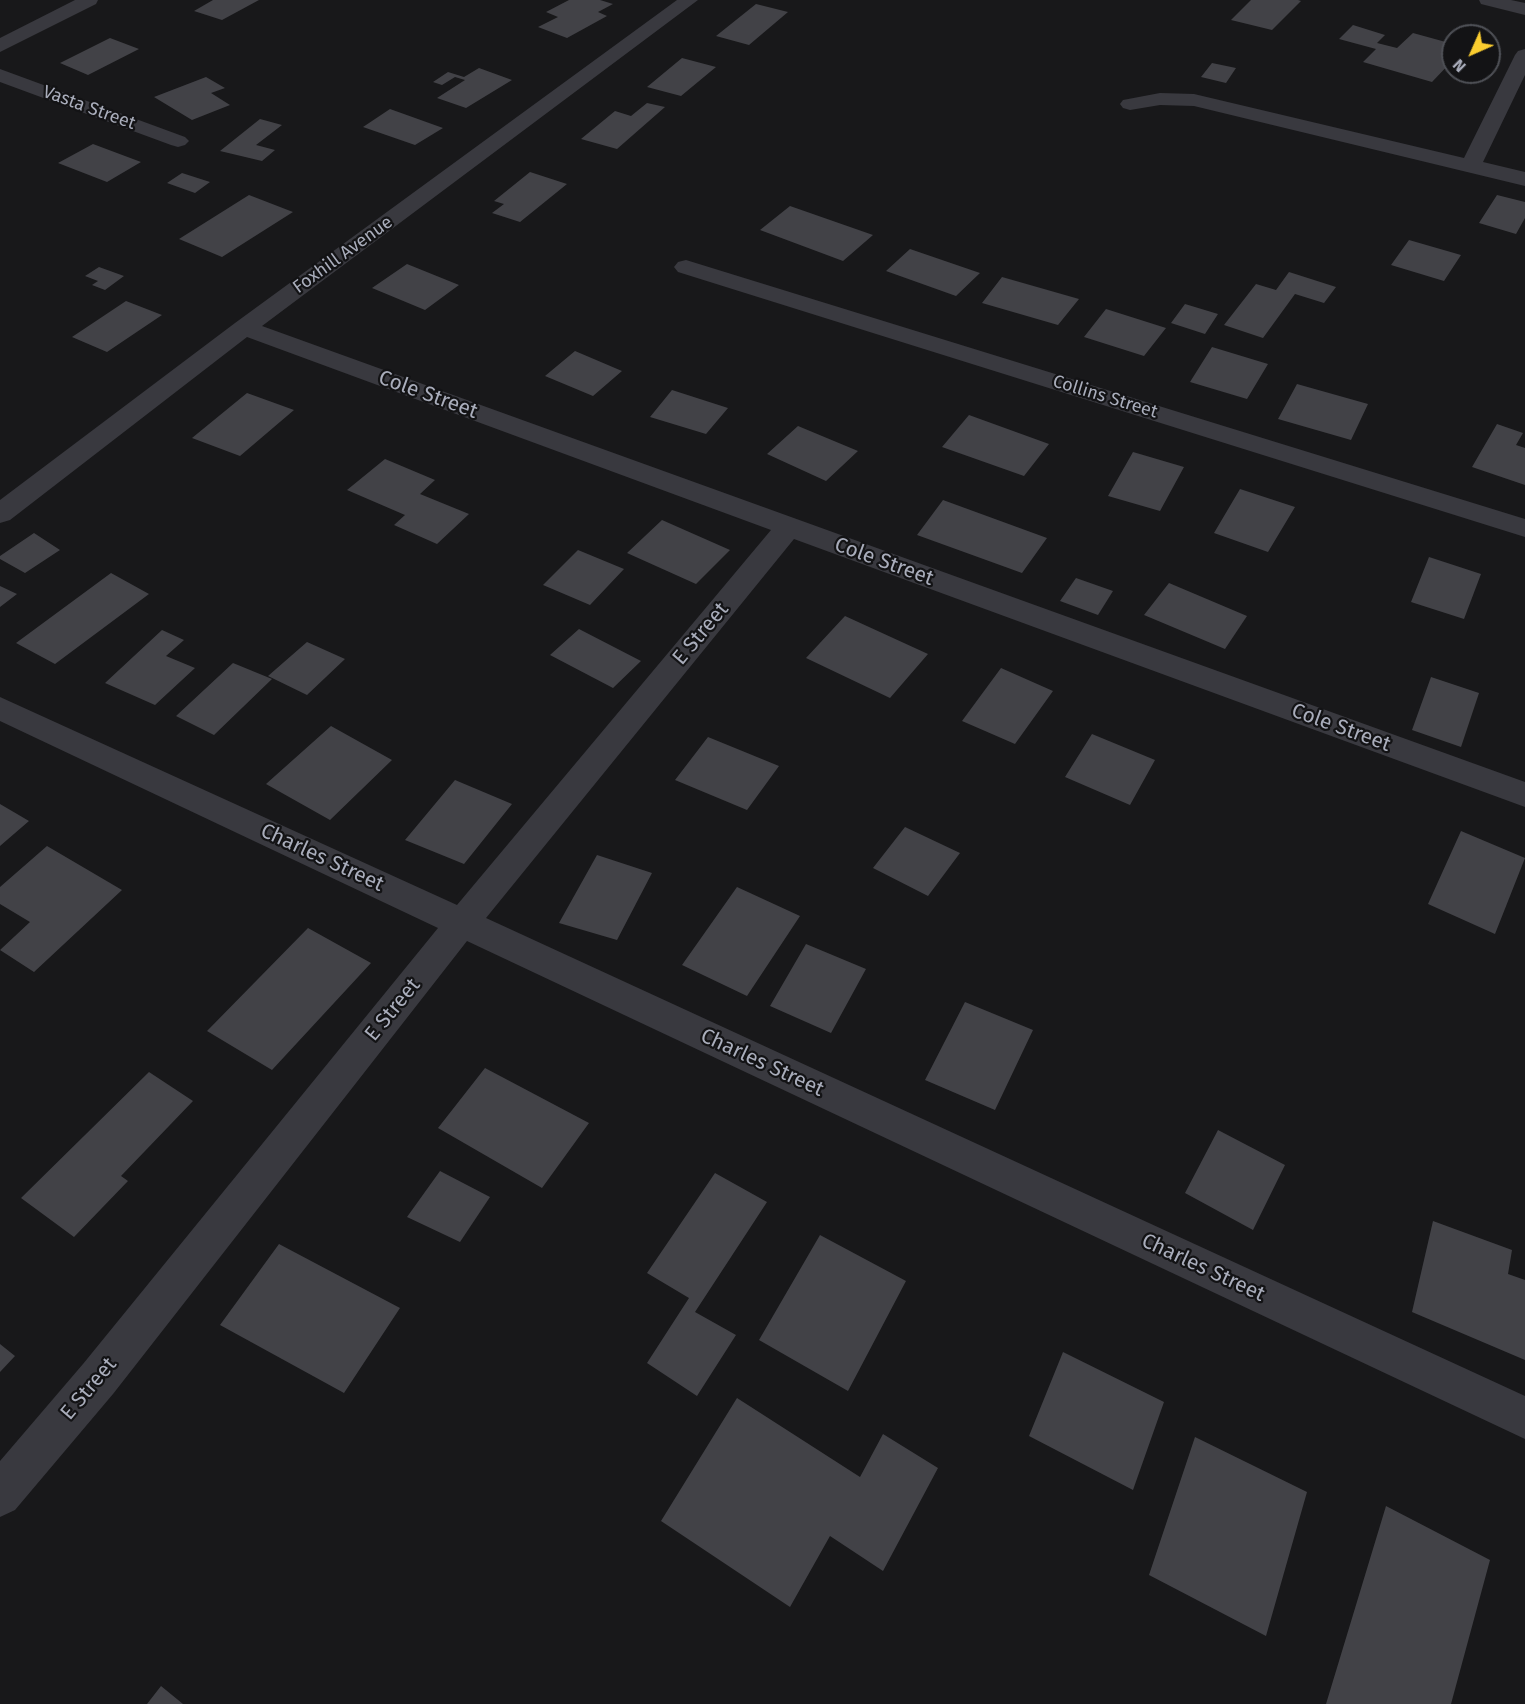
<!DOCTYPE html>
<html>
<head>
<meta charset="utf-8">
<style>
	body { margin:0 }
	#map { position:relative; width:1525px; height:1704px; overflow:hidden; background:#18181a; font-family:"Fira Sans",sans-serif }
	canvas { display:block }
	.north { position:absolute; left:1441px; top:24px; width:60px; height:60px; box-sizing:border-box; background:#131315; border:2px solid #4f5157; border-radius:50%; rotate:225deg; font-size:16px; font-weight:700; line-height:24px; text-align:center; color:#a9adbb }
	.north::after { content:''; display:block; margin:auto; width:21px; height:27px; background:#fbcd2f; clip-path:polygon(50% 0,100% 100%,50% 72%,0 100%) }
</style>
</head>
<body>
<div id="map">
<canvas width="1525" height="1704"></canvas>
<div class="north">N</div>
</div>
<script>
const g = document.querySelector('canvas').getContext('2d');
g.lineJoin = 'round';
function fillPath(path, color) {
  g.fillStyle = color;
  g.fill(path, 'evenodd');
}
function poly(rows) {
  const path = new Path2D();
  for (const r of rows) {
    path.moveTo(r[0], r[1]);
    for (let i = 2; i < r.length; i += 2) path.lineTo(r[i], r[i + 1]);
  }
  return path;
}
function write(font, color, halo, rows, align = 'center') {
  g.font = font + ' "Fira Sans",sans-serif';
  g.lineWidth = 4.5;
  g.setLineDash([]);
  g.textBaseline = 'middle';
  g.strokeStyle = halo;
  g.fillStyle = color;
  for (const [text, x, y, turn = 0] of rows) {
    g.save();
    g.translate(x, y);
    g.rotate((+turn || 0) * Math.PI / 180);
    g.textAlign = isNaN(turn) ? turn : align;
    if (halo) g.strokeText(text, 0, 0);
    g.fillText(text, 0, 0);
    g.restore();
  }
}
fillPath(poly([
	[213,0,259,0,222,20,194,11],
	[569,0,600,0,613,4,598,12,607,16,567,38,538,27,558,17,546,12],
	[1251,0,1298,0,1301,1,1272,30,1231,20],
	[756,4,788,12,749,45,716,36],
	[1353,25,1385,35,1377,43,1397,48,1413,33,1453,44,1453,60,1432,82,1363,62,1376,49,1339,39],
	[110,38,139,49,88,75,60,63],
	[682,58,716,67,681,96,647,87],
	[1212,63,1236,68,1226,83,1201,77],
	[479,68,512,80,466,108,437,98,465,80,455,77,442,85,433,82,448,72,464,77],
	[206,77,225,88,211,93,230,105,192,120,154,97],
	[647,103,665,107,617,149,581,139,615,111,631,116],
	[390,109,443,128,415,145,363,127],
	[260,119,282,125,256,145,275,150,262,161,220,151],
	[93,144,141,162,107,182,58,163],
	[530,172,567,184,520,222,492,213,504,204,494,201],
	[182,173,210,182,195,193,167,183],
	[249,195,293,212,222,257,179,239],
	[1497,195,1525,202,1525,218,1516,234,1479,223],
	[790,206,873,235,843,261,760,230],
	[1409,240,1461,255,1444,281,1391,265],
	[910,249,980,273,956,296,886,271],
	[407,264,459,285,425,310,372,288],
	[99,267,124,276,105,290,92,285,98,281,85,276],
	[1289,272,1336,287,1324,303,1295,294,1263,338,1224,325,1256,284,1276,290],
	[1002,277,1079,299,1058,325,982,303],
	[126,301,162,315,107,352,72,337],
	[1185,304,1218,314,1205,334,1171,323],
	[1106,309,1166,328,1144,356,1084,337],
	[1212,347,1268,364,1247,399,1190,382],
	[575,351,622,371,593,396,545,376],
	[1297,384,1368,404,1351,440,1278,419],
	[672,390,728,408,706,434,650,417],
	[247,393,294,410,240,456,192,438],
	[969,415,1049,444,1024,476,942,447],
	[1497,424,1523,433,1516,445,1525,448,1525,485,1472,467],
	[798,426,858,451,826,481,767,454],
	[1133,452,1184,467,1160,511,1108,496],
	[385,459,435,480,420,494,469,514,437,544,394,525,405,515,347,490],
	[1240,489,1295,507,1268,552,1214,533],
	[943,500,1047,538,1022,573,917,535],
	[662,520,730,550,696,584,627,553],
	[34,533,60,550,25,573,0,559,0,556],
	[578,550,624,569,590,605,543,585],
	[1429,557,1481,574,1464,619,1411,602],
	[111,573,149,594,55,664,16,643],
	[1076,578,1113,591,1098,615,1060,601],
	[1169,583,1247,616,1225,649,1144,615],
	[0,586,17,594,0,607],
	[845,616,928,654,890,698,806,658],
	[579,629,641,661,613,688,550,655],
	[162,630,184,640,166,656,195,668,155,705,105,683],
	[307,642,345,659,307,695,268,676],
	[233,663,272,679,214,735,176,716],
	[1001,668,1053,691,1015,744,962,721],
	[1431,677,1479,693,1461,747,1412,730],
	[331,726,392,760,330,820,266,784],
	[1092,734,1155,760,1130,805,1065,777],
	[708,737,779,766,747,810,675,780],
	[455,780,512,804,464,864,405,840],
	[0,804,29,821,0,846],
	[905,827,960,853,928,896,873,868],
	[1461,831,1525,858,1495,934,1428,904],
	[47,846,122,890,34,972,0,950,30,922,0,904,0,887],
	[597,855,652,873,617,940,559,923],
	[737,887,800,916,747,996,682,965],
	[308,928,371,963,272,1070,207,1031],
	[806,944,866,969,831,1033,770,1006],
	[965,1002,1033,1030,995,1110,925,1080],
	[485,1068,589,1123,542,1188,438,1128],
	[149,1072,193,1101,121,1176,128,1181,74,1237,21,1198],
	[1218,1130,1285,1165,1253,1230,1185,1193],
	[440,1171,490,1197,460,1242,407,1217],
	[715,1173,767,1202,695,1312,736,1335,697,1396,647,1363,689,1298,647,1273],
	[1433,1221,1512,1250,1508,1274,1525,1280,1525,1360,1412,1312],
	[820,1235,906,1281,848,1391,759,1340],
	[279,1244,400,1308,344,1393,220,1325],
	[0,1344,15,1356,0,1372],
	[1063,1352,1164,1402,1133,1490,1029,1436],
	[737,1398,860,1477,883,1434,938,1468,883,1571,830,1536,790,1607,661,1521],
	[1195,1437,1307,1492,1266,1636,1149,1575],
	[1386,1506,1490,1560,1451,1704,1326,1704],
	[161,1686,183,1704,147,1704]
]), '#424247');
fillPath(poly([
	[75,0,98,0,96,4,0,52,0,38,75,0],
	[677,0,698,0,262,326,1525,782,1525,807,794,539,486,918,1525,1396,1525,1439,467,941,113,1394,15,1510,0,1517,0,1461,83,1364,438,928,0,721,0,697,457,905,771,530,247,337,10,520,0,523,0,500,235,323,677,0],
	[1525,49,1525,75,1483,162,1525,172,1525,186,1194,106,1160,105,1130,110,1123,108,1120,104,1123,100,1160,93,1194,94,1464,158,1515,55,1518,51,1525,49],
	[0,69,185,137,189,141,185,145,178,147,171,145,0,82,0,69],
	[686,260,1525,519,1525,537,678,272,674,267,678,262,686,260]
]), '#39393f');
fillPath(poly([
	[1479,0,1511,0,1525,3,1525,15,1481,4,1479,0]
]), '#39393f');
write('18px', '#a9adbb', '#131315', [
	["Vasta Street",89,108,20],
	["Foxhill Avenue",343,255,-36],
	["Collins Street",1105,397,17]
]);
write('21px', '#a9adbb', '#131315', [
	["Cole Street",428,395,20],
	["Cole Street",884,562,20],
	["E Street",701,634,-50],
	["Cole Street",1341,728,20],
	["Charles Street",322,858,25],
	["E Street",393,1010,-51],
	["Charles Street",762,1063,25],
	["Charles Street",1203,1268,25],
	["E Street",89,1389,-50]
]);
</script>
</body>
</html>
